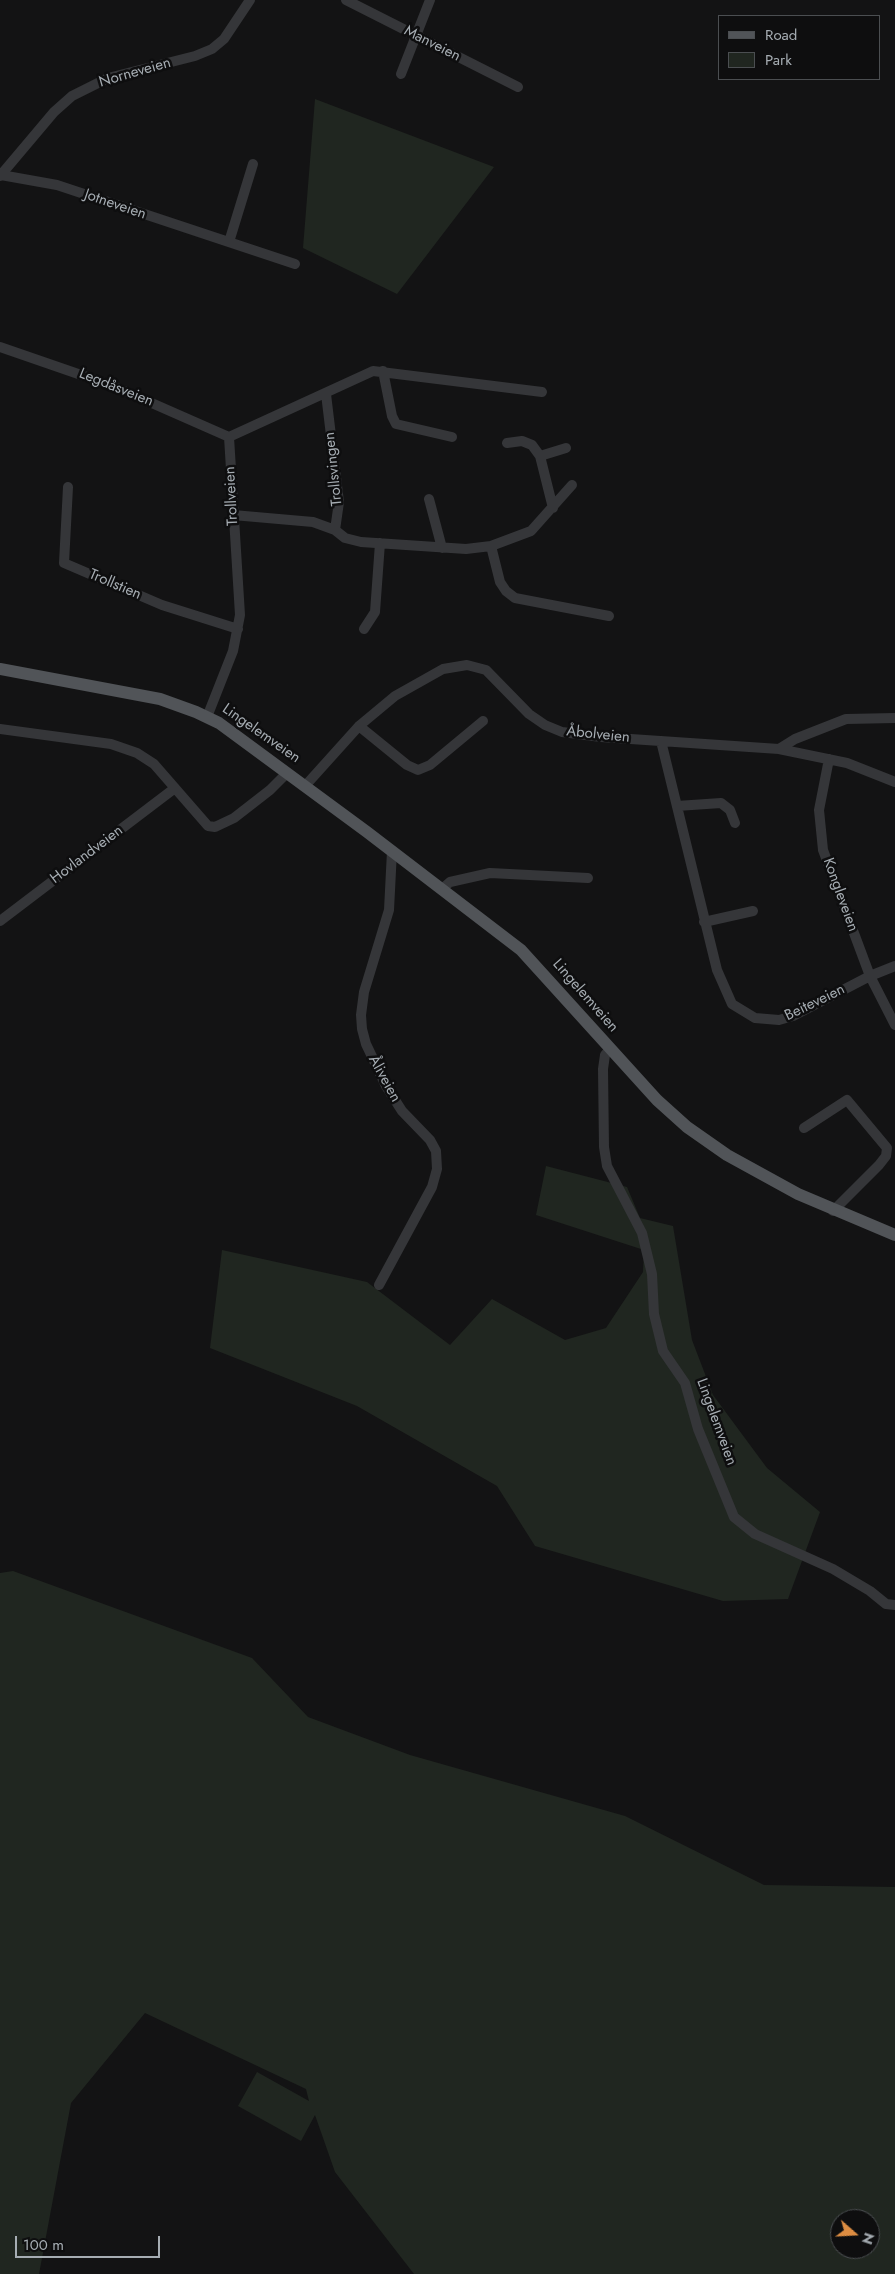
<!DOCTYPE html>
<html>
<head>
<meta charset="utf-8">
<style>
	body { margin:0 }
	#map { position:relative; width:895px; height:2274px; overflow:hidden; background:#131314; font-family:Jost,sans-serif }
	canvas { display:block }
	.legend { position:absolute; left:718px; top:15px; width:162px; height:65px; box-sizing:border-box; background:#0e0e0f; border:1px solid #4b4e51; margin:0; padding:6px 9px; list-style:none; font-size:15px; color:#a6adb3 }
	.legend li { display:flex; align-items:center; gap:10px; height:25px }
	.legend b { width:25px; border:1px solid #4b4e51 }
	.north { position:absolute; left:830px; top:2209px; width:50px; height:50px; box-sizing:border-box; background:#0e0e0f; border:1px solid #4b4e51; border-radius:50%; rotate:109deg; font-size:14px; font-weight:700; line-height:20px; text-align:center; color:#a6adb3 }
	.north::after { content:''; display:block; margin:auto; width:18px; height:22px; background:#dd8d42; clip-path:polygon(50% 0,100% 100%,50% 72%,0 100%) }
	.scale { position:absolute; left:15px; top:2236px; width:145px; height:22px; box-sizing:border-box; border:2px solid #a6adb3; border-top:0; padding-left:6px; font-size:15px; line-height:18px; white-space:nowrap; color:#a6adb3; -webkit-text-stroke:4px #0e0e0f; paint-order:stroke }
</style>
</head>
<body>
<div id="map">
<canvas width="895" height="2274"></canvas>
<ul class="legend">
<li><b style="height:6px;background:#515458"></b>Road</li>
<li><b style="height:14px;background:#202620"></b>Park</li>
</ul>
<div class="north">N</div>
<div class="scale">100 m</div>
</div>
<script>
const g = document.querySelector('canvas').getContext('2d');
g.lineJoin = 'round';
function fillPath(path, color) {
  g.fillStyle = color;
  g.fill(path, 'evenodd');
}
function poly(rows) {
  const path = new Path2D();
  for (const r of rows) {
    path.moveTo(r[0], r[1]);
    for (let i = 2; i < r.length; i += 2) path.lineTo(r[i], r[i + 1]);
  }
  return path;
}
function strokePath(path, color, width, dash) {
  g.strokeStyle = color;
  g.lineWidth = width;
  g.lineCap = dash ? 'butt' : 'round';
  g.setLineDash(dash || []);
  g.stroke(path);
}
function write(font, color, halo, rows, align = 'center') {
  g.font = font + ' Jost,sans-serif';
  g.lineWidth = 5;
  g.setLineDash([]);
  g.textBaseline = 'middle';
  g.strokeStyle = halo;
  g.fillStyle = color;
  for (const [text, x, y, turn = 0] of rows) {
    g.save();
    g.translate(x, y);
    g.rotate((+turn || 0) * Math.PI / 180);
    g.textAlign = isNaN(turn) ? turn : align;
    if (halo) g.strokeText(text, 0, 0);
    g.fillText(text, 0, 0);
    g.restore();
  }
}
fillPath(poly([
	[315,99,494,167,397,294,303,248],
	[546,1166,627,1187,640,1218,673,1226,692,1340,713,1395,767,1468,820,1512,788,1599,723,1601,535,1546,497,1486,357,1406,210,1348,222,1250,367,1282,450,1345,492,1299,565,1340,606,1328,643,1272,644,1250,536,1215],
	[13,1571,252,1658,308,1717,410,1755,625,1816,764,1885,895,1887,895,2274,414,2274,335,2172,315,2115,301,2141,238,2106,257,2072,309,2101,306,2089,145,2013,71,2103,39,2274,0,2274,0,1573],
	[840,2219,870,2219,870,2249,840,2249]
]), '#202620');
strokePath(poly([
	[346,0,518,87],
	[401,74,430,0],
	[1,175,57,185,295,264],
	[0,176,54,112,72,96,108,78,195,56,212,49,224,39,250,0],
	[229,242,253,164],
	[0,347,113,386,229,437],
	[383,371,392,416,396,424,452,437],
	[326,394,339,502,335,530],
	[507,443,522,441,532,445,540,456,553,508],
	[540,456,566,448],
	[68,487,64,563,162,605,238,629],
	[429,499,442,548],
	[233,515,313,522,335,530,345,538,361,542,466,549,491,546,531,531,572,485],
	[491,546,500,582,506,591,515,598,609,616],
	[364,629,375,612,380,543],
	[207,717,233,651,240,615,229,437,373,371,542,392],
	[359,726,407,765,418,770,430,765,483,721],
	[0,729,111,744,137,753,154,764,208,826,215,827,234,818,270,790,287,773],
	[661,741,717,970,732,1004,755,1018,779,1020,793,1016,870,976,895,966],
	[779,749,795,739,846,719,895,718],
	[829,759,819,810,823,850,870,976,895,1025],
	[305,786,359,726,395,696,443,669,467,665,486,670,529,714,545,725,562,732,601,737,779,749,847,763,895,782],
	[677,806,721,803,730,810,735,823],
	[442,889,450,882,490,873,588,878],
	[0,921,175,788],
	[704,922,753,911],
	[610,1049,605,1055,603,1069,604,1147,607,1166,642,1233,652,1274,654,1314,663,1351,685,1383,698,1429,734,1517,755,1534,833,1569,870,1591,886,1604,895,1605],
	[804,1128,847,1100,887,1148,886,1156,879,1165,833,1211],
	[379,1285,432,1187,437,1169,436,1151,430,1140,402,1111,386,1086,366,1044,362,1029,361,1015,364,992,389,910,392,851]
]), '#353639', 10);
strokePath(poly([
	[0,669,160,699,196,712,219,723,367,832,521,950,657,1100,687,1127,727,1155,798,1194,895,1235]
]), '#515458', 12);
write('15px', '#a6adb3', '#0e0e0f', [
	["Manveien",432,44,27],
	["Norneveien",135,73,-16],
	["Jotneveien",115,205,19],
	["Legdåsveien",116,388,22],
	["Trollsvingen",334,469,-96],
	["Trollveien",232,496,-93],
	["Trollstien",115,585,23],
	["Lingelemveien",261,734,35],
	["Åbolveien",598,735,6],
	["Hovlandveien",87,855,-37],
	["Kongleveien",840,895,70],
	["Lingelemveien",585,996,49],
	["Beiteveien",815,1003,-26],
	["Åliveien",384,1079,61],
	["Lingelemveien",716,1422,70]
]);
</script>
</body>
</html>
